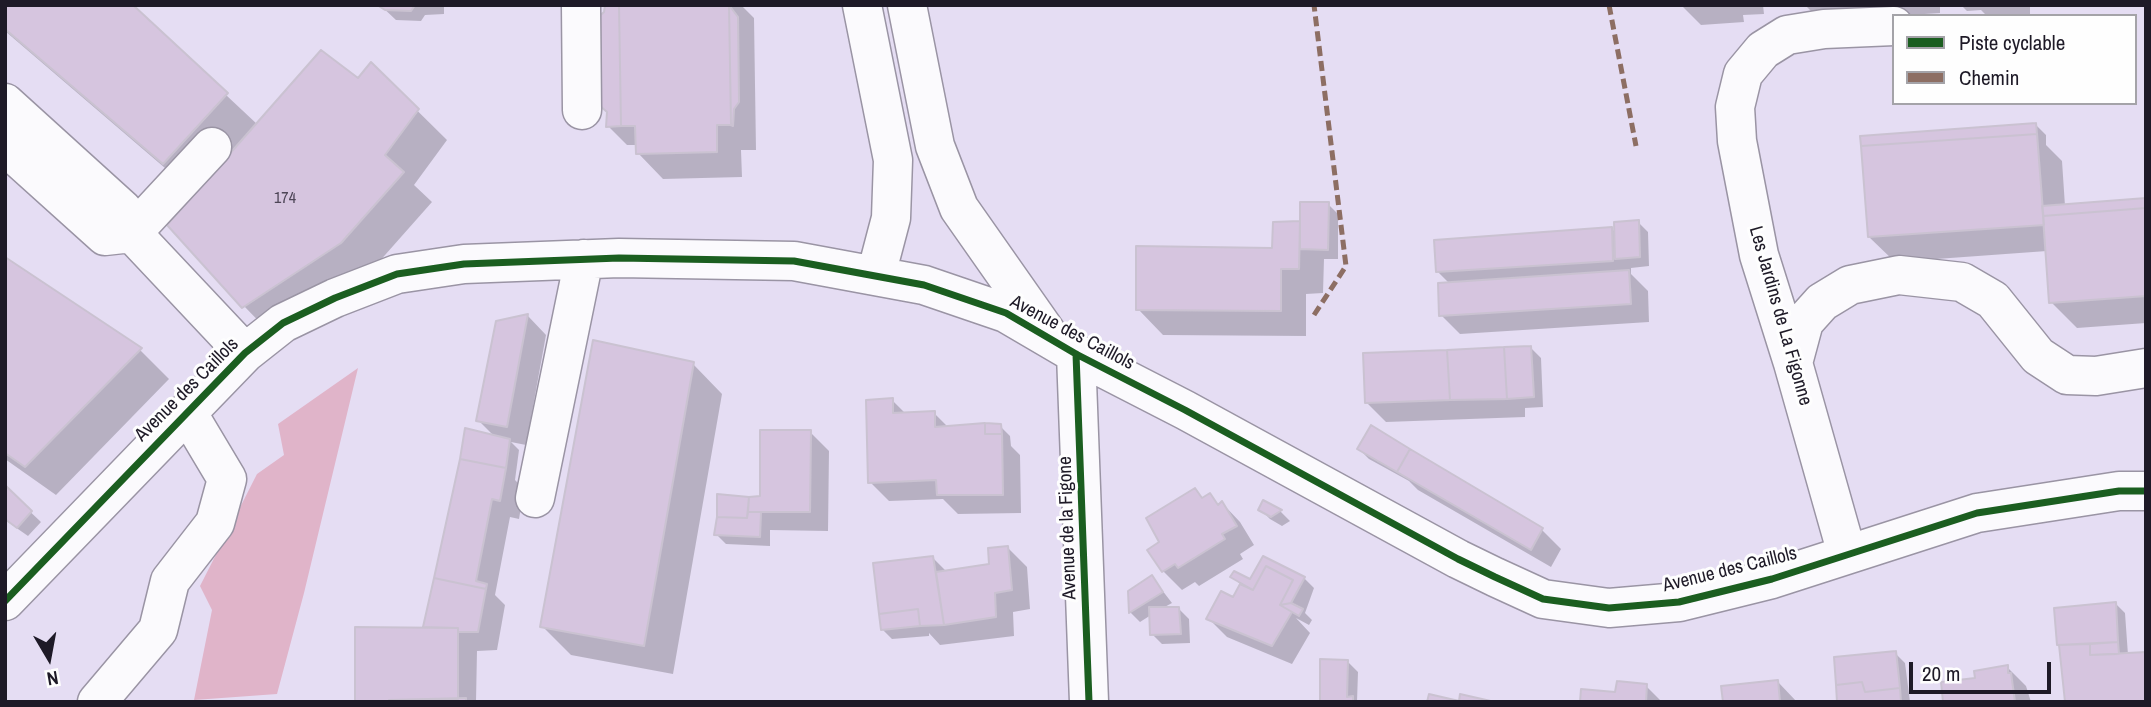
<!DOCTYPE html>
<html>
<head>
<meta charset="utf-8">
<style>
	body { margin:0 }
	#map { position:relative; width:2151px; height:707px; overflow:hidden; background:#e5ddf3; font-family:"Archivo Narrow",sans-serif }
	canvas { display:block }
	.frame { position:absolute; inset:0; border:7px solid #1e1a27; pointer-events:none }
	.legend { position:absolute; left:1892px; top:14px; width:245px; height:91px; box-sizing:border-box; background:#fefefe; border:2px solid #a4a3a8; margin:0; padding:9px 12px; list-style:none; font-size:21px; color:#1e1a27 }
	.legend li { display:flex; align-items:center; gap:14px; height:35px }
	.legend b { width:35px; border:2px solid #a4a3a8 }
	.north { position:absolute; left:14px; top:623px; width:70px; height:70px; -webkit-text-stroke:5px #fefefe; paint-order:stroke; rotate:170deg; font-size:19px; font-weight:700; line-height:28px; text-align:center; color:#1e1a27 }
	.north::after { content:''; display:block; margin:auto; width:24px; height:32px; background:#1e1a27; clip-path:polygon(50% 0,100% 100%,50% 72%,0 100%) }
	.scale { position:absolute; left:1909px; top:662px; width:142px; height:32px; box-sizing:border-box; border:4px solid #1e1a27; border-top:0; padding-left:9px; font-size:21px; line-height:24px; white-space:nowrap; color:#1e1a27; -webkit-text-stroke:5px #fefefe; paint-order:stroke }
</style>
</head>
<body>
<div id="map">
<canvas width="2151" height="707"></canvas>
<div class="frame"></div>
<ul class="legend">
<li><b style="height:9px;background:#1b5e20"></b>Piste cyclable</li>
<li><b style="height:9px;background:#8d6e63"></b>Chemin</li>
</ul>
<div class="north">N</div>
<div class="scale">20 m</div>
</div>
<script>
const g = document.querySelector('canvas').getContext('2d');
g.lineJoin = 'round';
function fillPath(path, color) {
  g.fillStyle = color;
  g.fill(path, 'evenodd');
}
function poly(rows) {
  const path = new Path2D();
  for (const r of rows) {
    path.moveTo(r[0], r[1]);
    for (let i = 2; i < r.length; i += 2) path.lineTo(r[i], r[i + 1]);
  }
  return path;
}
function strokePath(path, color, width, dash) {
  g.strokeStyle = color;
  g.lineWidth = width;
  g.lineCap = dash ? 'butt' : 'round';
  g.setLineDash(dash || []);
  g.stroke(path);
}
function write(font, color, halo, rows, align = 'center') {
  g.font = font + ' "Archivo Narrow",sans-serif';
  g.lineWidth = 6;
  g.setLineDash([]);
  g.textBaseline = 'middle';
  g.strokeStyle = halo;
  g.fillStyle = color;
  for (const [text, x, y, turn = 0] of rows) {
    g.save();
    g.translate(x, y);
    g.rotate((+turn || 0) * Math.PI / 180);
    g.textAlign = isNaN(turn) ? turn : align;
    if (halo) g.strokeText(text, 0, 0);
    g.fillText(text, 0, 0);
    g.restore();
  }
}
fillPath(poly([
	[358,368,304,593,277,694,194,700,212,610,200,586,257,474,284,455,278,424]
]), '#e0b4c9');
fillPath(poly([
	[5,5,130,5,258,125,358,80,371,65,447,140,414,185,432,202,370,272,273,336,244,306,217,171,193,192,5,31],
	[380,5,444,5,444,14,425,15,421,21,396,20],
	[607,5,741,5,754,18,756,150,741,150,742,177,663,179,638,153,637,145,627,145,608,126],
	[1681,5,1763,5,1764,14,1743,15,1744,22,1701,25],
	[1805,5,1940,5,1940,13,1894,16,1825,10,1811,11],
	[1961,5,2030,5,2030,14,1987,16,1981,10,1967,11],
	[2036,125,2046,135,2046,145,2062,161,2065,206,2146,200,2146,323,2077,328,2051,302,2047,251,1895,262,1869,237],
	[1328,204,1338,214,1338,259,1324,259,1323,293,1306,294,1306,336,1163,335,1138,309,1274,249,1275,224,1302,223],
	[1638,222,1648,232,1649,266,1631,268,1631,274,1648,291,1649,322,1460,334,1441,315,1450,284,1437,271,1612,229,1616,233],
	[5,259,140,350,169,379,56,495,5,459],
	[528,316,546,335,526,445,511,442,519,450,515,480,524,489,519,519,510,517,495,595,505,605,497,650,477,651,476,702,356,702,424,628,461,460,495,437,478,420,497,323],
	[1531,348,1541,358,1543,407,1525,408,1525,417,1386,422,1366,402],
	[693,364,722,394,673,674,571,655,542,626],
	[892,400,906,414,934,413,948,427,1000,426,1010,436,1011,446,1020,455,1021,513,958,514,943,499,889,501,870,482],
	[1372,428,1542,530,1561,549,1551,567,1418,490,1409,481,1369,459,1359,449],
	[810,432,829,451,828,531,770,530,770,546,726,544,716,534,749,499,761,498],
	[5,488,41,522,28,536,5,520],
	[1195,490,1204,499,1210,496,1219,505,1222,503,1240,522,1254,545,1240,554,1243,559,1199,586,1195,582,1182,590,1163,571,1161,543],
	[1264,502,1281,512,1290,521,1282,526,1270,519,1260,509],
	[1008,548,1027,567,1030,609,1013,612,1014,636,940,645,929,633,929,636,892,639,882,629,933,558,947,572,991,566],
	[1152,577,1172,603,1161,609,1179,609,1189,619,1190,643,1162,644,1152,634,1151,615,1140,622,1130,612],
	[1233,577,1251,582,1304,578,1314,588,1305,613,1312,620,1309,625,1296,618,1310,633,1292,664,1227,637,1209,619,1234,599,1242,586],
	[2115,603,2125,613,2128,655,2146,702,2059,645],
	[1895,653,1905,663,1910,702,1839,702],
	[1348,662,1358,672,1357,702,1321,702],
	[2007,667,2026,686,2031,702,1945,702,1977,680],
	[1778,682,1797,702,1724,702],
	[1646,686,1662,702,1582,702,1616,694]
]), '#0003');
const building = poly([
	[5,5,133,5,228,93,163,164,5,29,5,5],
	[377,5,415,5,411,11,385,10,377,5],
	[605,5,619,5,621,126,606,127,607,112,599,105,597,18,604,12,605,5],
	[619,5,729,5,731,125,717,125,717,152,636,154,635,126,621,126,619,5],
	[729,5,738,17,739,102,734,109,733,126,731,125,729,5],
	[321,50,358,78,371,62,419,109,385,155,404,172,341,243,242,308,167,225,321,50],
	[2036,123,2037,134,1861,146,1860,136,2036,123],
	[2037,134,2044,225,1868,237,1861,146,2037,134],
	[2146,198,2146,208,2043,216,2042,206,2146,198],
	[1300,202,1329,202,1328,250,1300,249,1300,202],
	[2146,208,2146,296,2049,303,2043,216,2146,208],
	[1639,220,1640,257,1615,259,1614,222,1639,220],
	[1300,221,1299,269,1281,269,1281,311,1136,310,1136,246,1272,248,1273,222,1300,221],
	[1612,227,1613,261,1436,272,1434,240,1612,227],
	[5,257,142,348,25,467,5,453,5,257],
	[1629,270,1631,304,1439,316,1438,283,1629,270],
	[528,314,507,427,476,421,496,321,528,314],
	[593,340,694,362,644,646,540,627,593,340],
	[1531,346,1534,397,1507,399,1504,347,1531,346],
	[1504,347,1507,399,1450,400,1447,350,1504,347],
	[1447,350,1450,400,1365,403,1363,353,1447,350],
	[893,398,893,413,935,411,935,427,985,423,985,434,1002,434,1003,495,937,495,936,480,868,483,866,400,893,398],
	[985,423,1001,424,1002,434,985,434,985,423],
	[1371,425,1410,449,1397,472,1357,449,1371,425],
	[465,428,510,439,506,468,460,459,465,428],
	[760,430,811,430,810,512,748,512,749,497,760,496,760,430],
	[1410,449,1543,528,1531,550,1397,472,1410,449],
	[460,459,506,468,500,501,492,499,476,581,487,584,486,589,434,578,460,459],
	[5,485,32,511,17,528,5,519,5,485],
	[1195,488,1202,498,1210,493,1218,505,1222,501,1237,526,1222,534,1225,539,1178,568,1175,564,1162,572,1147,550,1159,542,1146,518,1195,488],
	[717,494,749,497,747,518,717,517,717,494],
	[1263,500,1282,510,1271,517,1258,510,1263,500],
	[748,512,761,512,760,537,714,535,717,517,747,518,748,512],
	[1008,546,1012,590,995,593,996,617,944,625,936,572,989,564,988,548,1008,546],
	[933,556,944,625,920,626,918,609,879,614,873,563,933,556],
	[1263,556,1305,577,1291,603,1280,605,1293,580,1266,566,1253,590,1230,577,1234,571,1250,579,1263,556],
	[1266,566,1293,580,1280,605,1292,612,1272,646,1206,619,1221,591,1233,597,1240,584,1253,590,1266,566],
	[1152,575,1163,592,1129,613,1128,591,1152,575],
	[434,578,486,589,478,632,458,632,458,628,423,627,434,578],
	[2116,602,2118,642,2057,645,2054,608,2116,602],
	[1291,603,1303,609,1299,616,1280,605,1291,603],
	[1149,607,1179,607,1181,634,1150,635,1149,607],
	[918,609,920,626,881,630,879,614,918,609],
	[355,627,458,628,458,699,355,702,355,627],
	[2118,642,2119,654,2090,655,2090,644,2118,642],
	[2090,644,2090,655,2146,652,2146,702,2065,702,2059,645,2090,644],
	[1896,651,1900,688,1865,692,1862,682,1836,685,1834,657,1896,651],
	[1320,659,1348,660,1347,697,1353,696,1353,702,1320,702,1320,659],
	[2008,665,2008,673,2011,673,2015,702,1943,702,1941,682,1975,678,1974,671,2008,665],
	[1778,680,1780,702,1723,702,1721,686,1778,680],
	[1617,681,1647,684,1646,702,1580,702,1581,689,1615,692,1617,681],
	[1862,682,1865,692,1900,688,1901,702,1837,702,1836,685,1862,682],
	[1429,694,1459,701,1460,694,1495,702,1427,702,1429,694],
	[466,698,466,702,389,702,389,700,466,698]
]);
fillPath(building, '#d6c5df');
strokePath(building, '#cac2d1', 2);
const minor = poly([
	[581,5,582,110],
	[862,5,893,160,891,218,876,275],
	[907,5,935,146,959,208,1046,332],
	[5,103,123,210,132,233,212,147],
	[5,146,105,236,132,233,245,353],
	[1076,354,1089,702],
	[1793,363,1804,322,1822,302,1850,285,1899,275,1962,282,1993,300,2038,356,2067,375,2096,376,2146,368],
	[535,498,584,259],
	[1847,554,1793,363,1759,255,1737,141,1735,107,1743,74,1763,50,1787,35,1824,29,1894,26],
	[5,601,245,353,283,323,335,298,397,274,464,264,619,258,794,261,924,285,1006,313,1076,354,1185,410,1458,559,1495,577,1543,599,1609,608,1679,602,1772,579,1977,513,2119,491,2146,491],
	[97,702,158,630,170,581,215,523,227,479,187,412]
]);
strokePath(minor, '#9a94a4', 41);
strokePath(minor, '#fbfafd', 38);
strokePath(poly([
	[1609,5,1636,146],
	[1314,315,1346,266,1314,5]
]), '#8d6e63', 5, [10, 5]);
strokePath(poly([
	[1076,354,1089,702],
	[5,601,245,353,283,323,335,298,397,274,464,264,619,258,794,261,924,285,1006,313,1076,354,1185,410,1458,559,1495,577,1543,599,1609,608,1679,602,1772,579,1977,513,2119,491,2146,491]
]), '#1b5e20', 7);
write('16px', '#4e4657', null, [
	["174",285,199]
]);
write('19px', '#1e1a27', '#fefefe', [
	["Les Jardins de La Figonne",1780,316,74],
	["Avenue des Caillols",1072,333,28],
	["Avenue des Caillols",187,390,-45],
	["Avenue de la Figone",1068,528,-92],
	["Avenue des Caillols",1730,570,-14]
]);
</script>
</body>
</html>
